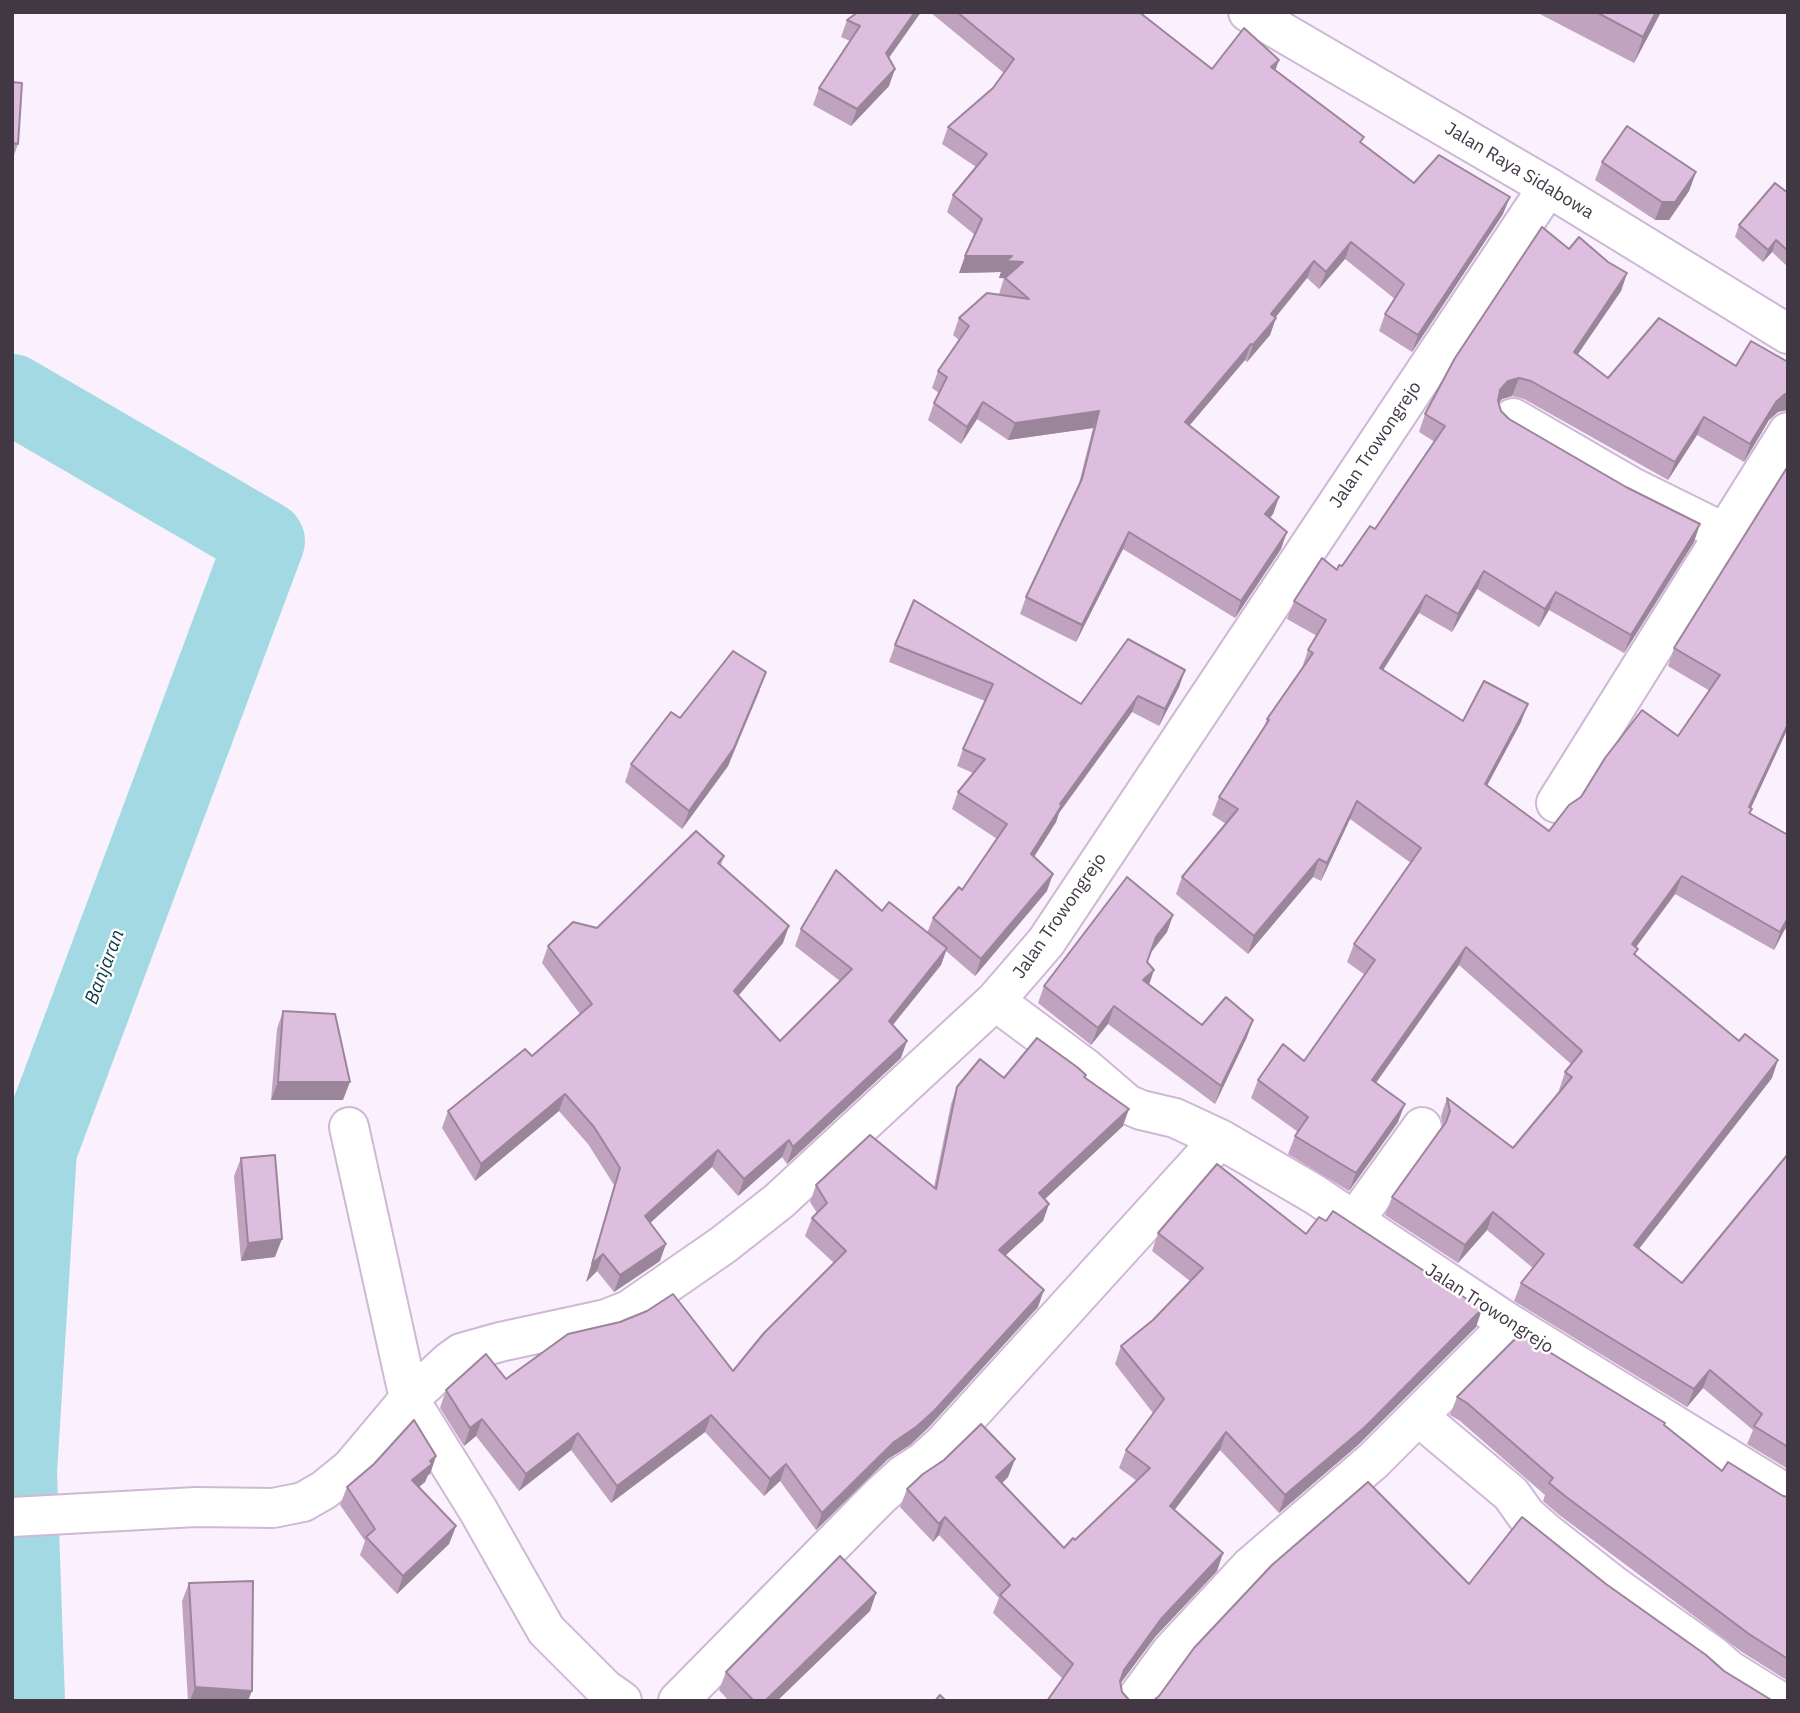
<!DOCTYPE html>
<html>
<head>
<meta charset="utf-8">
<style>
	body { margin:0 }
	#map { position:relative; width:1800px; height:1713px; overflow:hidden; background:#fbf1fe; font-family:"IBM Plex Sans",sans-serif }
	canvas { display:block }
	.frame { position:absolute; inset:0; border:14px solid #413844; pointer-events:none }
</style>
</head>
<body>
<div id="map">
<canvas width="1800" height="1713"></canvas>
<div class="frame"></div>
</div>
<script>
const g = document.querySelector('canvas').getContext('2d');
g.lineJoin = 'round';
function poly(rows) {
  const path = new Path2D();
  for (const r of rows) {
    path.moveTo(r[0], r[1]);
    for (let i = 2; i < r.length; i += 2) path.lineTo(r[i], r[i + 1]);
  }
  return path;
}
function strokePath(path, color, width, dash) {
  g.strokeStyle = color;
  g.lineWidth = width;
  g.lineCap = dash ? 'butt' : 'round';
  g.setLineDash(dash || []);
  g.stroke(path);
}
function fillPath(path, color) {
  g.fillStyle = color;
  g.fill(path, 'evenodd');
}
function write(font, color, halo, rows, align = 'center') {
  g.font = font + ' "IBM Plex Sans",sans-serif';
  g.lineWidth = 5;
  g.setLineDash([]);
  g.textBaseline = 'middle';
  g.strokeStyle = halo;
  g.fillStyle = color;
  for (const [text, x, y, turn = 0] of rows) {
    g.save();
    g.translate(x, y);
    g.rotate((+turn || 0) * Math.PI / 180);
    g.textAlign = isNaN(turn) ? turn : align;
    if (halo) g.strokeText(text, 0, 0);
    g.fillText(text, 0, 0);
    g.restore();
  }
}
strokePath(poly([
	[12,394,265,541,37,1150,17,1472,25,1701]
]), '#a3d9e2', 80);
const minor = poly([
	[1548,187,1046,942,995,1001,1084,1067,1127,1104,1141,1110,1175,1118,1220,1139,1314,1194,1510,1324,1788,1495],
	[1513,418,1630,486,1725,533],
	[1556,803,1788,432],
	[349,1127,409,1399,478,1510,546,1630,605,1689,622,1701],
	[1355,1220,1422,1127],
	[1419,1417,1511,1494,1526,1515,1544,1531,1613,1585,1713,1656,1729,1670,1779,1701],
	[12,1517,196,1507,273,1508,303,1502,324,1490,351,1468,409,1399,450,1361,461,1353,500,1342,606,1319,629,1310,723,1245,779,1201,995,1001],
	[678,1701,879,1497,903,1475,923,1462,943,1444,1220,1139],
	[1135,1701,1171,1652,1250,1567,1373,1461,1510,1324]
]);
const highway = poly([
	[1248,12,1548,187,1788,334]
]);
strokePath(minor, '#cfb8d6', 42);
strokePath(highway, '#cfb8d6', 42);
strokePath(minor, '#fff', 38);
strokePath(highway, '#fff', 38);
fillPath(poly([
	[921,12,889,58,889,86,851,126,813,105,819,88,850,41,841,37,847,20],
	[930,12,1139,12,1212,69,1276,70,1361,143,1414,183,1503,214,1412,352,1379,331,1385,314,1395,299,1345,259,1319,289,1307,278,1276,317,1270,335,1247,362,1245,360,1189,426,1279,497,1273,514,1270,518,1281,549,1235,618,1123,549,1076,642,1020,614,1026,597,1078,487,1093,428,1008,440,977,419,961,444,928,420,934,403,939,393,932,388,938,371,959,340,953,335,959,318,999,294,1004,278,999,278,1001,272,959,273,975,235,947,212,953,195,976,167,942,144,948,127,993,88,1004,73],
	[1536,12,1661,12,1634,63],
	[12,82,18,144,12,161],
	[1602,162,1696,172,1689,191,1669,220,1655,220,1595,180],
	[1788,193,1788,267,1772,252,1763,262,1735,237,1739,225],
	[1569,249,1608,262,1627,273,1621,291,1578,354,1608,378,1778,412,1769,420,1744,462,1697,435,1668,480,1524,399,1512,396,1502,399,1498,403,1501,411,1509,419,1694,542,1624,653,1549,610,1539,627,1477,589,1452,632,1419,613,1383,670,1463,721,1521,722,1487,786,1549,831,1678,736,1710,691,1668,666,1674,648,1788,466,1788,728,1751,808,1752,809,1750,814,1788,835,1788,931,1785,929,1774,950,1675,894,1636,947,1636,956,1772,1078,1639,1248,1682,1283,1788,1154,1788,1469,1747,1444,1753,1430,1703,1388,1687,1407,1514,1301,1521,1283,1533,1268,1487,1230,1458,1263,1385,1215,1392,1197,1443,1126,1441,1116,1447,1098,1513,1148,1560,1091,1559,1090,1565,1072,1571,1064,1459,965,1376,1083,1398,1122,1349,1191,1288,1154,1295,1136,1298,1132,1251,1098,1258,1080,1304,1061,1365,975,1347,962,1354,944,1411,863,1350,819,1321,881,1313,877,1248,954,1176,894,1182,877,1226,824,1212,815,1219,797,1264,728,1267,719,1302,668,1308,650,1317,636,1287,619,1294,601,1342,566,1375,529,1435,442,1419,432,1425,414],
	[895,645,1081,704,1185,670,1179,687,1159,726,1132,712,1059,813,1056,822,1034,857,1047,891,975,976,946,951,941,965,893,1025,901,1058,787,1164,782,1157,738,1196,712,1167,650,1223,660,1261,614,1292,597,1271,586,1282,614,1185,588,1144,559,1111,475,1181,442,1128,448,1111,532,1056,580,1014,542,963,548,946,597,928,724,856,721,865,783,943,738,996,780,1041,840,981,795,946,801,929,882,911,927,933,933,918,962,890,997,839,952,809,958,792,973,773,957,766,963,749,985,701,889,662],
	[760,690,728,766,682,829,625,782,631,764,680,718],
	[1173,915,1167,932,1150,954,1147,962,1149,984,1202,1025,1247,1037,1215,1104,1108,1024,1091,1045,1038,1003,1044,986],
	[283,1011,343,1100,271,1100,277,1029],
	[1086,1075,1085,1078,1123,1126,1045,1199,1049,1204,1043,1221,1005,1255,1038,1307,928,1428,910,1445,888,1459,816,1530,780,1481,764,1496,705,1432,611,1503,571,1450,519,1491,476,1436,464,1446,440,1408,446,1390,506,1379,733,1371,834,1263,805,1236,812,1218,817,1213,810,1202,816,1185,934,1187,951,1104,957,1087,1004,1078],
	[241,1158,275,1257,241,1261,234,1176],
	[1158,1233,1306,1234,1482,1309,1476,1327,1358,1445,1279,1513,1220,1450,1174,1510,1223,1553,1217,1571,1155,1637,1120,1684,1063,1679,993,1613,999,1598,939,1535,933,1542,900,1507,907,1489,1015,1459,1008,1477,1002,1483,1064,1548,1075,1540,1137,1481,1119,1468,1126,1450,1153,1413,1115,1364,1121,1346,1153,1320,1190,1281,1152,1251],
	[1457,1397,1665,1425,1722,1471,1788,1497,1788,1681,1742,1652,1558,1514,1543,1501,1545,1495,1460,1421,1450,1415],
	[436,1456,430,1474,428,1475,425,1482,419,1487,456,1526,449,1544,397,1594,360,1555,365,1541,340,1505,347,1487,374,1464],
	[189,1583,248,1701,188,1701,182,1601],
	[876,1593,870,1611,777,1701,729,1701,719,1690,726,1672]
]), '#bfa3bf');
fillPath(poly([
	[915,12,921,12,880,70,886,53],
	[1656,12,1661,12,1634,63,1643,37],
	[1279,60,1273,77,1271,67],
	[895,69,889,86,851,126,857,109],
	[1696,172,1689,191,1669,220,1655,220,1662,202],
	[1510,197,1503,214,1412,352,1418,335],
	[1776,240,1772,252,1763,262,1768,250],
	[1351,242,1345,259,1319,289,1326,272],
	[965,256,1012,256,1023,262,1017,279,999,278,1001,272,959,273],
	[1314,261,1307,278,1265,330,1271,314],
	[1627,273,1621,291,1567,370,1574,352],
	[1276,318,1270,335,1247,362,1253,345],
	[1251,344,1245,360,1178,439,1185,422],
	[1519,378,1512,396,1502,399,1494,408,1500,390,1508,381],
	[1785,394,1788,394,1788,410,1778,412,1769,420,1744,462,1750,444,1776,402],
	[983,402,977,419,961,444,967,427],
	[1099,411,1093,428,1008,440,1015,423],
	[1704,417,1697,435,1668,480,1675,462],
	[1279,497,1273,514,1259,531,1265,514],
	[1700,524,1694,542,1624,653,1631,635],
	[1129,532,1123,549,1076,642,1082,625],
	[1287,532,1281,549,1235,618,1241,601],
	[1484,571,1477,589,1452,632,1458,614],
	[1556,592,1549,610,1539,627,1545,609],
	[1426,595,1419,613,1373,686,1380,668],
	[1185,670,1179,687,1159,726,1165,709],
	[766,672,728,766,682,829,689,811],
	[1138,696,1132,712,1059,813,1056,822,1025,871,1031,854,1060,804],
	[1528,704,1521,722,1478,802,1485,784],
	[1788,724,1788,728,1743,825,1749,807],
	[1357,801,1350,819,1321,881,1327,863],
	[1319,859,1313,877,1248,954,1254,936],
	[1053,874,1047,891,975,976,981,959],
	[1682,876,1675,894,1625,962,1632,944],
	[1173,915,1167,932,1149,954,1156,937],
	[1788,918,1788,922,1785,929,1774,950,1780,932],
	[789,926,783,943,728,1008,734,991],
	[1466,947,1459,965,1365,1098,1372,1080],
	[947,948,941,965,882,1038,889,1021],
	[1154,970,1148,988,1143,980],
	[1114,1006,1108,1024,1091,1045,1098,1028],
	[1253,1020,1247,1037,1215,1104,1221,1086],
	[907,1041,901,1058,787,1164,793,1147],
	[1778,1060,1772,1078,1628,1263,1634,1245],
	[278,1082,350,1082,343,1100,271,1100],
	[565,1094,559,1111,475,1181,481,1164],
	[1405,1104,1398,1122,1349,1191,1356,1173],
	[1129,1109,1123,1126,1033,1210,1039,1193],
	[789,1140,782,1157,738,1196,744,1179],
	[718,1150,712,1167,638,1234,645,1216],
	[1049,1204,1043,1221,993,1267,999,1250],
	[1493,1212,1487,1230,1458,1263,1465,1245],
	[282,1239,275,1257,241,1261,248,1243],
	[666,1244,660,1261,614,1292,620,1275],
	[603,1254,597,1271,586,1282,592,1264],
	[1044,1290,1038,1307,928,1428,910,1445,888,1459,816,1530,822,1513],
	[1482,1309,1476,1327,1358,1445,1279,1513,1285,1495],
	[1710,1370,1703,1388,1687,1407,1694,1389],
	[711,1415,705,1432,611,1503,617,1486],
	[482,1419,476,1436,464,1446,470,1428],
	[1226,1432,1220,1450,1164,1524,1170,1506],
	[578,1433,571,1450,519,1491,526,1474],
	[436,1456,430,1474,428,1475,425,1482,405,1498,412,1480],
	[1015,1459,1008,1477,990,1495,996,1477],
	[786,1464,780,1481,764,1496,770,1479],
	[945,1517,939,1535,933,1542,939,1524],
	[456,1526,449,1544,397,1594,403,1576],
	[1223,1553,1217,1571,1155,1637,1117,1688,1124,1670,1161,1619],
	[876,1593,870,1611,777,1701,765,1701],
	[195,1687,252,1691,248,1701,190,1701]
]), '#9b859b');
const building = poly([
	[858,12,915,12,886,53,895,69,857,109,819,88,860,26,847,20,858,12],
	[957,12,1139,12,1212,69,1244,28,1279,60,1271,67,1364,137,1360,142,1414,183,1439,155,1510,197,1418,335,1385,314,1404,284,1351,242,1326,272,1314,261,1271,314,1276,318,1253,345,1251,344,1185,422,1279,497,1265,514,1287,532,1241,601,1129,532,1082,625,1026,597,1082,479,1099,411,1015,423,983,402,967,427,934,403,947,377,938,371,969,326,959,318,987,293,1029,299,1005,278,1023,262,1006,261,1012,256,965,256,982,219,953,195,987,154,948,127,993,88,1014,59,957,12],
	[1596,12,1656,12,1643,37,1596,12],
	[12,82,22,83,18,144,12,143,12,82],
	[1627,126,1696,172,1675,202,1662,202,1602,162,1627,126],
	[1775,183,1788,193,1788,251,1776,240,1768,250,1739,225,1775,183],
	[1542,227,1569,249,1579,237,1608,262,1627,273,1574,352,1608,378,1659,318,1736,366,1751,341,1788,362,1788,394,1785,394,1776,402,1750,444,1704,417,1675,462,1531,381,1519,378,1508,381,1500,390,1498,401,1501,411,1509,419,1626,487,1700,524,1631,635,1556,592,1545,609,1484,571,1458,614,1426,595,1380,668,1463,721,1484,681,1528,704,1485,784,1549,831,1569,805,1581,797,1605,758,1642,710,1678,736,1720,675,1674,648,1788,466,1788,724,1749,807,1752,809,1749,813,1788,835,1788,918,1780,932,1682,876,1632,944,1638,949,1634,954,1739,1041,1745,1034,1778,1060,1634,1245,1682,1283,1788,1154,1788,1447,1754,1426,1762,1414,1710,1370,1694,1389,1521,1283,1544,1254,1493,1212,1465,1245,1392,1197,1446,1122,1450,1111,1447,1098,1513,1148,1572,1077,1565,1072,1582,1051,1466,947,1372,1080,1405,1104,1356,1173,1295,1136,1308,1117,1258,1080,1283,1044,1304,1061,1375,960,1354,944,1421,848,1357,801,1327,863,1319,859,1254,936,1182,877,1238,809,1219,797,1269,720,1267,719,1313,653,1308,650,1326,620,1294,601,1322,558,1337,570,1339,565,1342,566,1370,526,1375,529,1445,426,1425,414,1455,358,1542,227],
	[914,600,1081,704,1128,639,1185,670,1165,709,1138,696,1060,804,1062,805,1031,854,1053,874,981,959,933,918,959,887,962,890,1007,824,958,792,985,759,963,749,993,684,895,645,914,600],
	[733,651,766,672,734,748,689,811,631,764,671,712,680,718,733,651],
	[696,831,724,856,718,863,789,926,734,991,780,1041,852,969,801,929,836,870,882,911,889,902,947,948,889,1021,907,1041,793,1147,789,1140,744,1179,718,1150,645,1216,666,1244,620,1275,603,1254,592,1264,620,1168,594,1127,565,1094,481,1164,448,1111,525,1049,532,1056,592,1004,548,946,573,922,597,928,696,831],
	[1127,877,1173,915,1156,937,1147,962,1154,970,1143,980,1202,1025,1226,997,1253,1020,1221,1086,1114,1006,1098,1028,1044,986,1127,877],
	[283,1011,335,1014,350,1082,278,1082,283,1011],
	[1037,1038,1077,1067,1086,1075,1084,1077,1129,1109,1039,1193,1049,1204,999,1250,1044,1290,934,1411,916,1427,894,1442,822,1513,786,1464,770,1479,711,1415,617,1486,578,1433,526,1474,482,1419,470,1428,446,1390,486,1354,506,1379,568,1334,620,1322,647,1311,673,1294,733,1371,764,1333,846,1251,812,1218,827,1203,816,1185,870,1135,936,1189,957,1087,980,1059,1004,1078,1037,1038],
	[275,1155,282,1239,248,1243,241,1158,275,1155],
	[1217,1164,1306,1234,1319,1217,1326,1221,1333,1211,1482,1309,1365,1427,1285,1495,1226,1432,1170,1506,1223,1553,1161,1619,1124,1670,1120,1681,1122,1692,1130,1701,1047,1701,1073,1664,1000,1595,1010,1585,945,1517,939,1524,907,1489,923,1474,944,1460,981,1424,1015,1459,996,1477,1064,1548,1073,1538,1075,1540,1150,1468,1126,1450,1164,1399,1121,1346,1153,1320,1203,1268,1158,1233,1217,1164],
	[1520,1334,1665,1423,1664,1425,1722,1471,1728,1462,1783,1496,1788,1497,1788,1659,1749,1634,1565,1496,1549,1483,1553,1478,1467,1403,1457,1397,1520,1334],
	[414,1420,436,1456,430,1461,432,1464,412,1480,456,1526,403,1576,366,1537,375,1529,347,1487,374,1464,414,1420],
	[1368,1482,1469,1584,1522,1517,1606,1584,1706,1655,1724,1671,1773,1701,1153,1701,1159,1696,1194,1648,1272,1565,1368,1482],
	[840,1556,876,1593,765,1701,754,1701,726,1672,840,1556],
	[253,1581,252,1691,195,1687,189,1583,253,1581],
	[940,1695,946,1701,935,1701,940,1695]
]);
fillPath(building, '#debede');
strokePath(building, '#9b859b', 2);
write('18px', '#413844', '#fff', [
	["Jalan Raya Sidabowa",1519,171,31],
	["Jalan Trowongrejo",1376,445,-56],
	["Jalan Trowongrejo",1060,916,-55],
	["Jalan Trowongrejo",1489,1309,33]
]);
write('italic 19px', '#063a41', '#fff', [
	["Banjaran",105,967,-69]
]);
</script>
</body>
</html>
